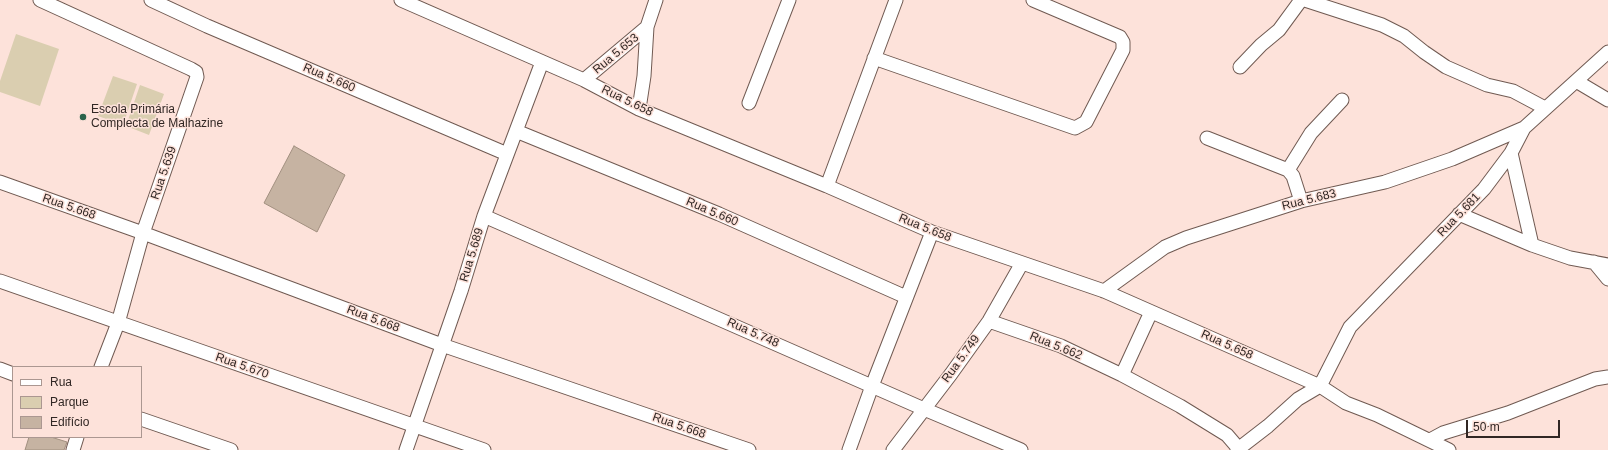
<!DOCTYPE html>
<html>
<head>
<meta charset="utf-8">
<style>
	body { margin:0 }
	#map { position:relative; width:1608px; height:450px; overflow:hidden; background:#fde2da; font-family:Arial,sans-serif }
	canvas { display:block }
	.legend { position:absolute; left:12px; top:366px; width:130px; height:72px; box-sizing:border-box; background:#fde2da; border:1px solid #ab9791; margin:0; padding:5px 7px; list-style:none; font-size:12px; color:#312724 }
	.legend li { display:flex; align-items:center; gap:8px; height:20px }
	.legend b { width:20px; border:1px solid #ab9791 }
	.scale { position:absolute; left:1466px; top:420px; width:94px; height:18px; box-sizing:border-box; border:2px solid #312724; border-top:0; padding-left:5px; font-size:12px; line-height:14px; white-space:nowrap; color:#312724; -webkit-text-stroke:3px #fde2da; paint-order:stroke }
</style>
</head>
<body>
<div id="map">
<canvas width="1608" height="450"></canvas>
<ul class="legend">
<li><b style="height:5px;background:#fff"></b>Rua</li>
<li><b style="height:11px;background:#daceb0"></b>Parque</li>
<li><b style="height:11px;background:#c6b3a2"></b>Edifício</li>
</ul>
<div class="scale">50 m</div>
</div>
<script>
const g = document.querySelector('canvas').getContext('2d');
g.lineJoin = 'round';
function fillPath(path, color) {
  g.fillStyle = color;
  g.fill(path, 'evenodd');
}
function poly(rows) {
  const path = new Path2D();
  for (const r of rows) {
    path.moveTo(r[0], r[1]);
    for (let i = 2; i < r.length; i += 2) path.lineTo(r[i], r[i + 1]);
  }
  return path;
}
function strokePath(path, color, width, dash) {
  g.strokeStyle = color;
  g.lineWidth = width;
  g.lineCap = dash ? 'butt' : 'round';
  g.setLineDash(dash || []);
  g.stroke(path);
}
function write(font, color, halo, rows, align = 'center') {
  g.font = font + ' Arial,sans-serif';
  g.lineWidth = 3;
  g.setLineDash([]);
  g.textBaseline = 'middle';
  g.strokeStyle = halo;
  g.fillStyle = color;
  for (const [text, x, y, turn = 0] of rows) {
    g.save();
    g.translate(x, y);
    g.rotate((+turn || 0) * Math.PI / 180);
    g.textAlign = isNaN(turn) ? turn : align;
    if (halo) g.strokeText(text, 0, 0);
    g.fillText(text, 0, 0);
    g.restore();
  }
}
fillPath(poly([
	[16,34,59,49,40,106,0,92,0,81],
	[113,76,137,84,123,125,98,116],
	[140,85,164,94,149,135,126,126]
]), '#daceb0');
const building = poly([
	[294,146,345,175,317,232,264,203,294,146],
	[29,437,51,437,67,442,64,450,25,450,29,437]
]);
fillPath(building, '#c6b3a2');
strokePath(building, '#a18f7f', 1);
const minor = poly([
	[40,0,191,69,196,72,197,77,143,233,118,323,101,367],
	[151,0,207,26,507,154],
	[401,0,584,80,639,109,827,186,932,232,1104,291,1320,386,1346,403,1377,415,1449,450],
	[1305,0,1382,25,1404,36,1424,52,1446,67,1487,85,1513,91,1545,108],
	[874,58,1075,128,1086,122,1123,50,1123,42,1120,37,1033,0],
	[1240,67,1261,45,1279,30,1301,0],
	[584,80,647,27],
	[1576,81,1608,100],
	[749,103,789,0],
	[639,109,644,76,647,27,656,0],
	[516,131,719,214,906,297],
	[1207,138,1288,170,1293,176,1301,201],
	[1511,153,1532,245],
	[1288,170,1311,133,1342,100],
	[0,182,143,233,442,345,749,450],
	[827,186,896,0],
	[1459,214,1532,245,1570,258,1608,265],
	[484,216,924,409,1021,450],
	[1594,262,1608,279],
	[0,281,484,450],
	[1104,291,1165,247,1186,238,1301,201,1385,182,1452,159,1524,128],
	[989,321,1061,346,1122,375,1180,406,1227,435,1239,449],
	[0,369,13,374],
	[1122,375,1151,312],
	[141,419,231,450],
	[1430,440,1443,433,1508,413,1595,379,1608,377],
	[73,450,77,437],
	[406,450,461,291,484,216,542,62],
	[849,450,872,386,932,232],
	[893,450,951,374,989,321,1022,263],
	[1237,450,1268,426,1298,399,1320,386,1350,327,1484,189,1511,153,1524,128,1608,52]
]);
strokePath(minor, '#705a52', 15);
strokePath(minor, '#fff', 13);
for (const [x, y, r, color] of [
	[83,117,4,"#2b634b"]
]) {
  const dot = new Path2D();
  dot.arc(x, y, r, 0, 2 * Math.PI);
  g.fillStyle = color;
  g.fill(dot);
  strokePath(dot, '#fde2da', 1.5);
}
write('12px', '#312724', '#fde2da', [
	["Rua 5.653",616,54,-40],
	["Rua 5.660",329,78,23],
	["Rua 5.658",627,101,26],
	["Rua 5.639",164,173,-71],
	["Rua 5.683",1309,200,-14],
	["Rua 5.668",69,207,19],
	["Rua 5.660",712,212,23],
	["Rua 5.681",1459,215,-46],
	["Rua 5.658",925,228,22],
	["Rua 5.689",472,255,-73],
	["Rua 5.668",373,319,21],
	["Rua 5.748",753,333,24],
	["Rua 5.658",1227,345,24],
	["Rua 5.662",1056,346,22],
	["Rua 5.749",961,359,-54],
	["Rua 5.670",242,366,19],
	["Rua 5.668",679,426,19]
]);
write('12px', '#312724', '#fde2da', [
	["Escola Primária",91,110],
	["Complecta de Malhazine",91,124]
], 'left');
</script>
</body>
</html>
